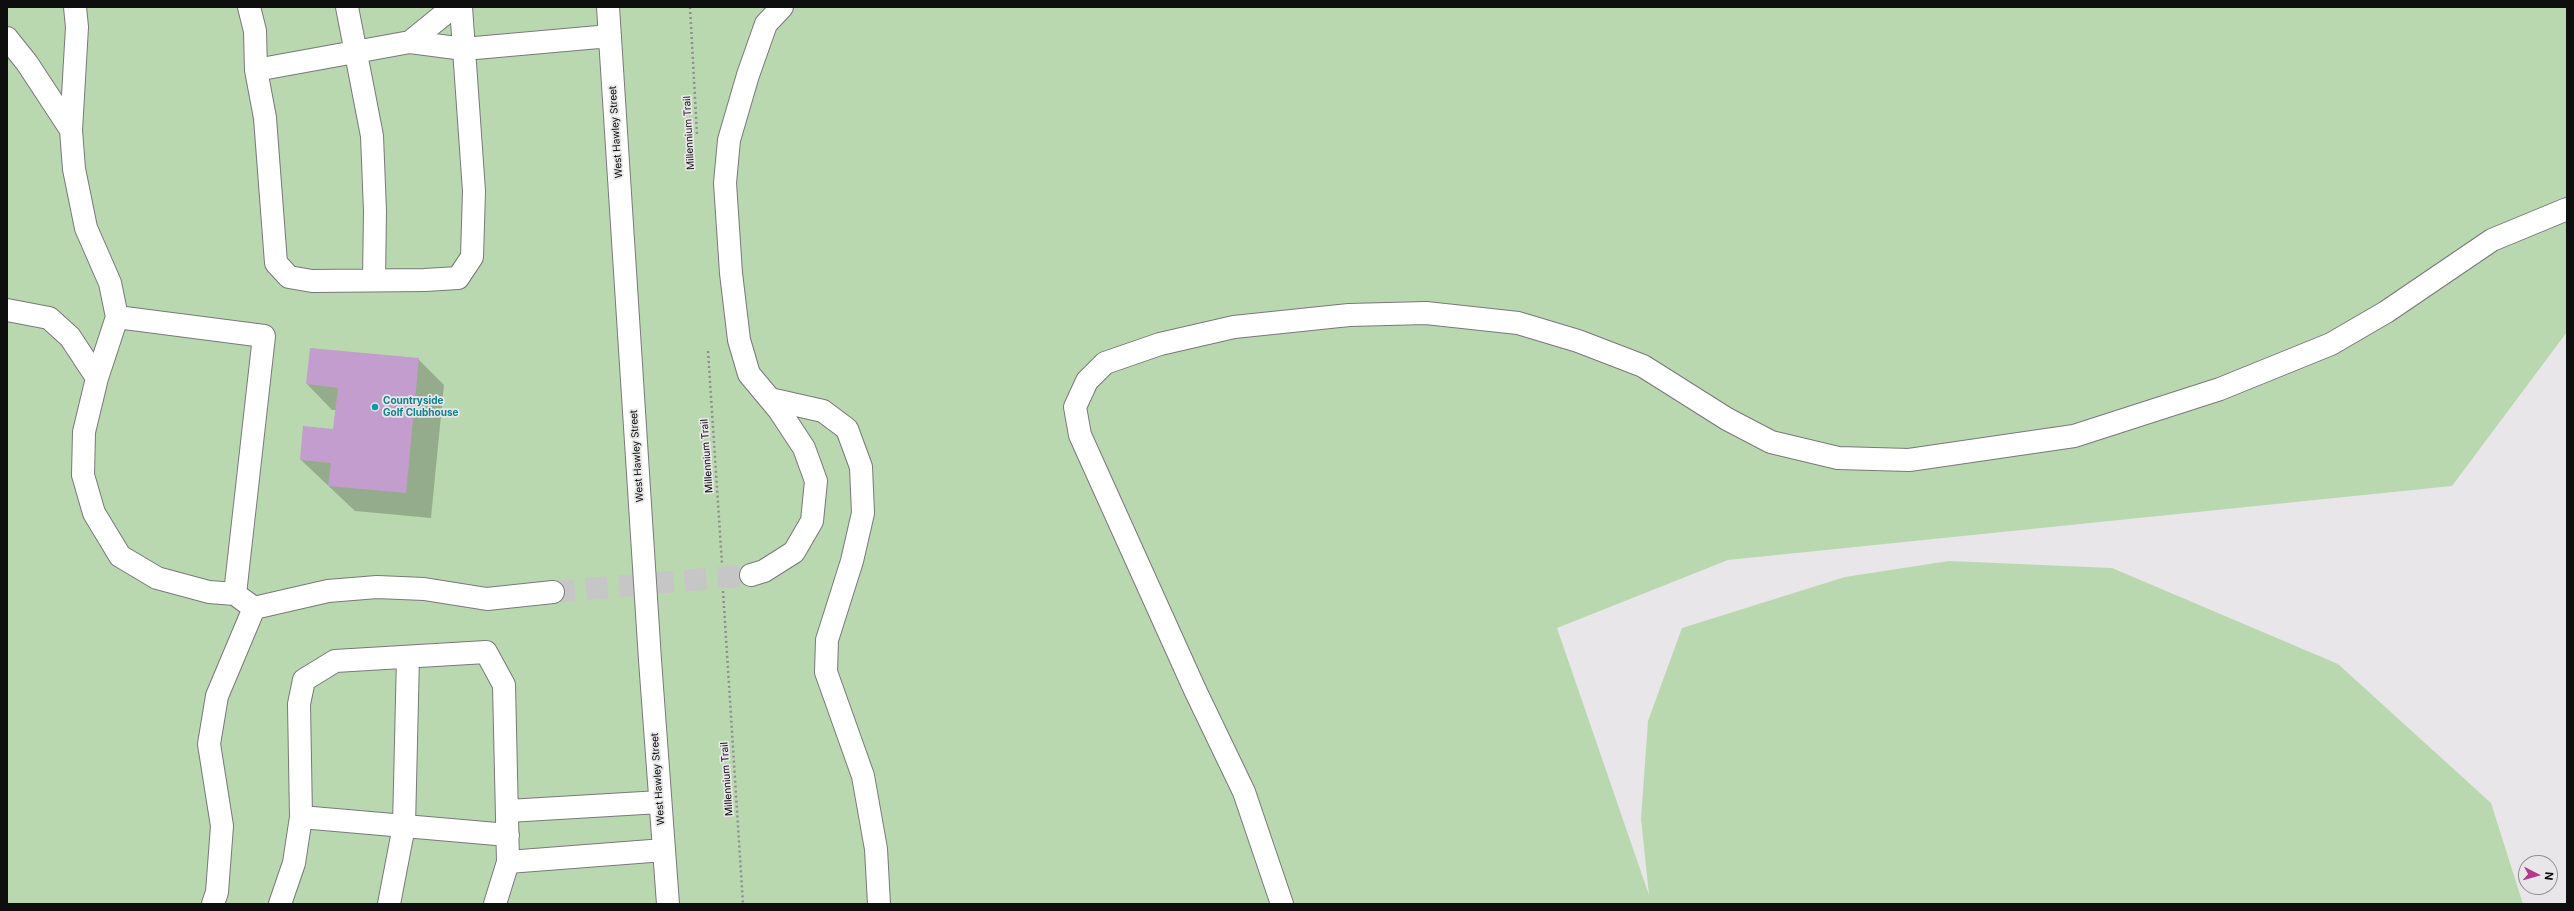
<!DOCTYPE html>
<html>
<head>
<meta charset="utf-8">
<style>
	body { margin:0 }
	#map { position:relative; width:2574px; height:911px; overflow:hidden; background:#e8e6e8; font-family:Inter,sans-serif }
	canvas { display:block }
	.frame { position:absolute; inset:0; border:8px solid #0e0e0e; pointer-events:none }
	.north { position:absolute; left:2518px; top:855px; width:40px; height:40px; box-sizing:border-box; background:#e8e6e8; border:1px solid #919091; border-radius:50%; rotate:96deg; font-size:11px; font-weight:700; line-height:16px; text-align:center; color:#0e0e0e }
	.north::after { content:''; display:block; margin:auto; width:14px; height:18px; background:#b4398c; clip-path:polygon(50% 0,100% 100%,50% 72%,0 100%) }
</style>
</head>
<body>
<div id="map">
<canvas width="2574" height="911"></canvas>
<div class="frame"></div>
<div class="north">N</div>
</div>
<script>
const g = document.querySelector('canvas').getContext('2d');
g.lineJoin = 'round';
function fillPath(path, color) {
  g.fillStyle = color;
  g.fill(path, 'evenodd');
}
function poly(rows) {
  const path = new Path2D();
  for (const r of rows) {
    path.moveTo(r[0], r[1]);
    for (let i = 2; i < r.length; i += 2) path.lineTo(r[i], r[i + 1]);
  }
  return path;
}
function strokePath(path, color, width, dash) {
  g.strokeStyle = color;
  g.lineWidth = width;
  g.lineCap = dash ? 'butt' : 'round';
  g.setLineDash(dash || []);
  g.stroke(path);
}
function write(font, color, halo, rows, align = 'center') {
  g.font = font + ' Inter,sans-serif';
  g.lineWidth = 3.5;
  g.setLineDash([]);
  g.textBaseline = 'middle';
  g.strokeStyle = halo;
  g.fillStyle = color;
  for (const [text, x, y, turn = 0] of rows) {
    g.save();
    g.translate(x, y);
    g.rotate((+turn || 0) * Math.PI / 180);
    g.textAlign = isNaN(turn) ? turn : align;
    if (halo) g.strokeText(text, 0, 0);
    g.fillText(text, 0, 0);
    g.restore();
  }
}
fillPath(poly([
	[7,7,2567,7,2567,332,2452,486,1728,560,1557,628,1649,895,1641,819,1648,721,1682,628,1845,577,1949,561,2112,568,2338,664,2491,803,2523,904,7,904]
]), '#bad8b0');
fillPath(poly([
	[418,359,444,385,431,518,355,511,301,460,334,430,336,410,332,410,307,384]
]), '#0003');
fillPath(poly([
	[310,348,419,358,406,493,328,486,331,463,300,460,303,426,333,429,338,388,306,384]
]), '#c39dcd');
strokePath(poly([
	[553,592,751,575]
]), '#c7c6c7', 22, [22, 11]);
const minor = poly([
	[75,7,77,27,71,130,74,169,86,228,110,283,117,317,97,378,84,432,83,475,94,513,120,556,157,578,209,592,235,594,254,608],
	[249,7,255,31,256,70,265,118,276,263,289,277,312,281,425,280,458,278,472,257,474,191,461,7],
	[347,7,372,136,375,211,374,280],
	[608,7,650,660,668,904],
	[7,38,27,63,71,130],
	[410,42,453,7],
	[256,70,410,42,464,49,610,36],
	[7,310,49,318,70,337,97,378],
	[117,317,264,336,235,594],
	[770,399,823,411,847,429,861,467,863,513,852,561,827,640,826,672,863,776,876,849,879,904],
	[751,575,764,571,794,552,812,521,816,481,804,448,779,410,749,374,739,340,731,273,725,183,729,140,748,75,766,24,782,7],
	[508,811,660,802],
	[301,817,508,835],
	[508,862,664,850],
	[213,904,217,892,222,826,209,744,217,696,254,608,328,591,377,587,424,589,487,599,553,592],
	[280,904,294,863,301,817,299,704,304,680,335,661,486,652,504,685,508,862,495,904],
	[389,904,404,826,408,657],
	[1282,904,1244,792,1195,690,1080,435,1075,407,1087,381,1105,363,1160,344,1234,327,1349,315,1426,313,1518,323,1578,341,1643,366,1727,419,1771,442,1838,458,1909,460,2074,436,2220,389,2331,344,2386,312,2492,240,2567,209]
]);
strokePath(minor, '#79787a', 24);
strokePath(poly([
	[690,7,697,134],
	[708,351,722,564],
	[723,591,743,904]
]), '#8f8d8f', 2.5, [2, 3]);
strokePath(minor, '#fff', 22);
for (const [x, y, r, color] of [
	[375,407,4,"#0f9aa8"]
]) {
  const dot = new Path2D();
  dot.arc(x, y, r, 0, 2 * Math.PI);
  g.fillStyle = color;
  g.fill(dot);
  strokePath(dot, '#e8e6e8', 1.5);
}
write('10px', '#0e0e0e', '#e8e6e8', [
	["West Hawley Street",616,132,-94],
	["Millennium Trail",689,133,-93],
	["West Hawley Street",637,456,-94],
	["Millennium Trail",707,456,-94],
	["West Hawley Street",658,779,-94],
	["Millennium Trail",727,779,-94]
]);
write('bold 10px', '#0d838f', '#e8e6e8', [
	["Countryside",383,401],
	["Golf Clubhouse",383,413]
], 'left');
</script>
</body>
</html>
